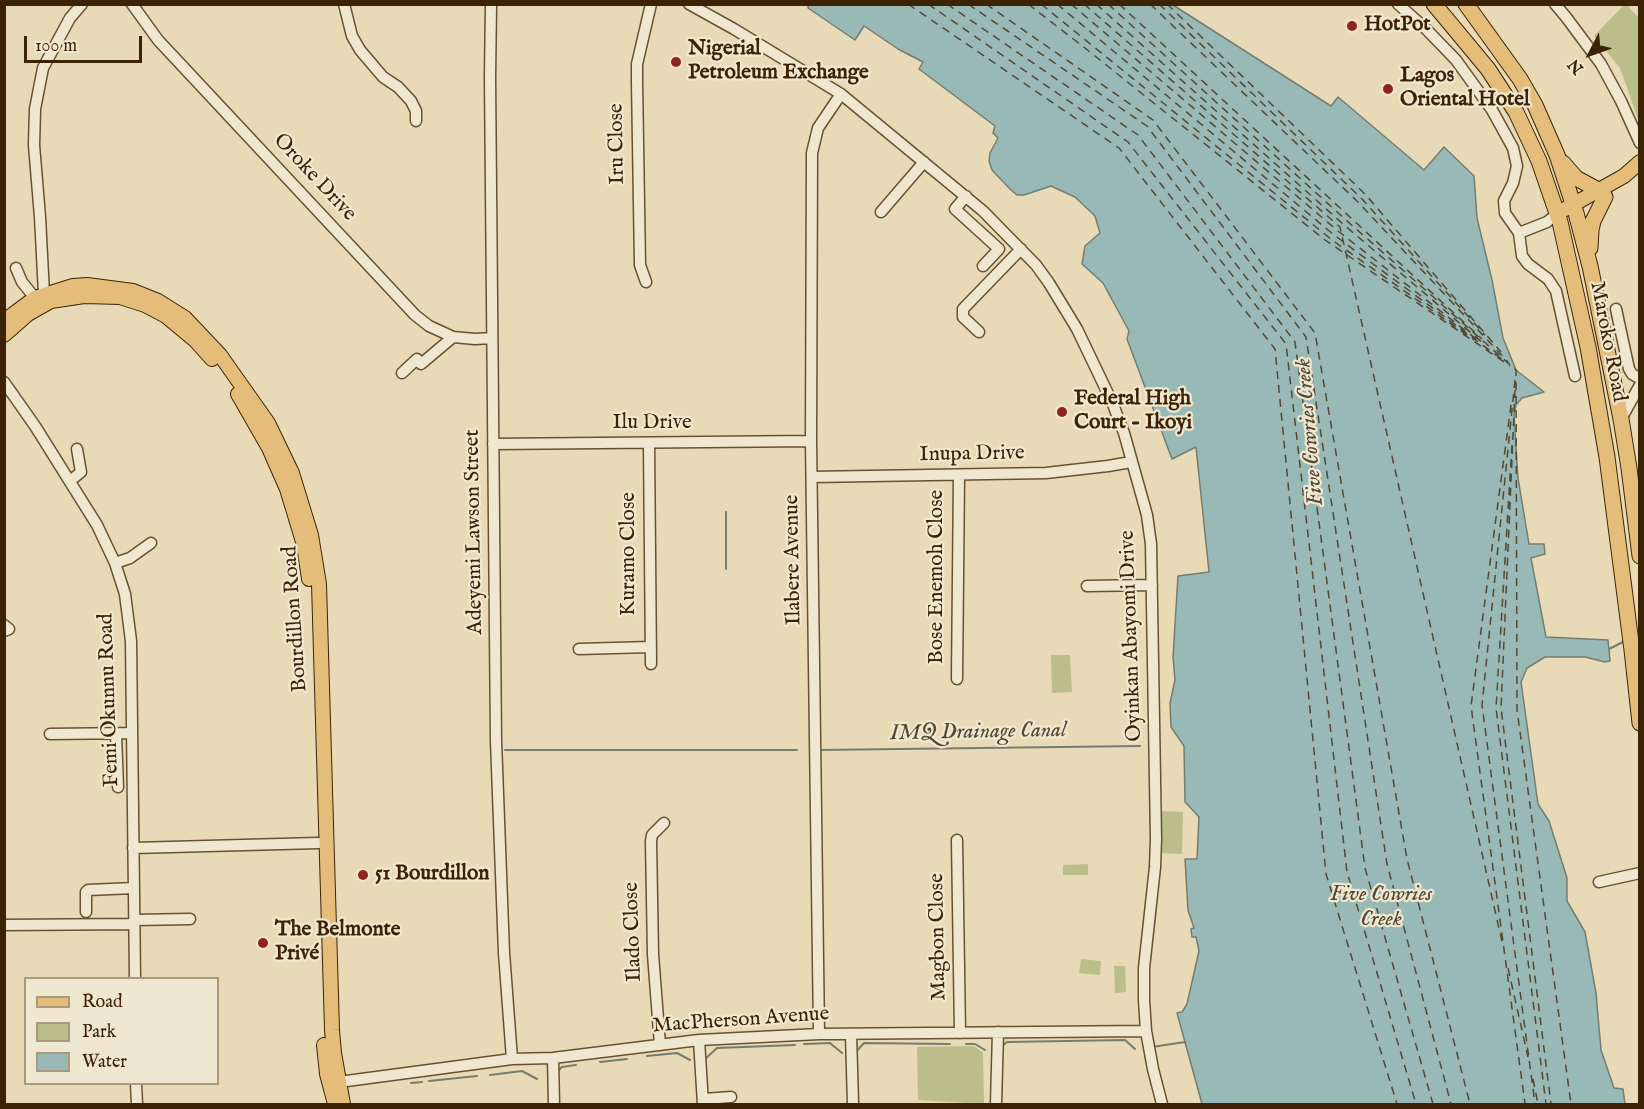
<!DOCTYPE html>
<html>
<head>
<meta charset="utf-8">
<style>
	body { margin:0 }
	#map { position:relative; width:1644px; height:1109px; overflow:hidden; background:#e8dab6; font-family:"IM FELL English",serif }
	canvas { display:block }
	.frame { position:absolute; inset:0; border:6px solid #3d2305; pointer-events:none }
	.legend { position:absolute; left:24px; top:977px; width:195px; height:108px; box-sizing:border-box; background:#f0e7d0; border:2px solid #a8997f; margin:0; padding:8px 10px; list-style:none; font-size:18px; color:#3d2305 }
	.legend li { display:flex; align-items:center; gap:12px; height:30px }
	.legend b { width:30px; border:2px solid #a8997f }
	.north { position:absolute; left:1560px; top:24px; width:60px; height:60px; -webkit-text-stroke:4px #f0e7d0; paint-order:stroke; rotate:229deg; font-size:16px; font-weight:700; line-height:24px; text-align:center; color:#3d2305 }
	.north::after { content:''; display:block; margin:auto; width:21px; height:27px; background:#3d2305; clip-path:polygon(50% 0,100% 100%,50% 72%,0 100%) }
	.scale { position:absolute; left:24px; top:36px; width:118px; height:27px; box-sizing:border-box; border:3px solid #3d2305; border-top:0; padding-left:8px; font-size:18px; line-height:21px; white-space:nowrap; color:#3d2305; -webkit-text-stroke:4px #f0e7d0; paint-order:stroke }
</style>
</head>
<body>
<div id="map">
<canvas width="1644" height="1109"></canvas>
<div class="frame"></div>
<ul class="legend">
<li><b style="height:8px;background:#e4bd7b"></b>Road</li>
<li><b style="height:16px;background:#bbbe8b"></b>Park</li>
<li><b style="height:16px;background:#99b9b7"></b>Water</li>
</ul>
<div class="north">N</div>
<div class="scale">100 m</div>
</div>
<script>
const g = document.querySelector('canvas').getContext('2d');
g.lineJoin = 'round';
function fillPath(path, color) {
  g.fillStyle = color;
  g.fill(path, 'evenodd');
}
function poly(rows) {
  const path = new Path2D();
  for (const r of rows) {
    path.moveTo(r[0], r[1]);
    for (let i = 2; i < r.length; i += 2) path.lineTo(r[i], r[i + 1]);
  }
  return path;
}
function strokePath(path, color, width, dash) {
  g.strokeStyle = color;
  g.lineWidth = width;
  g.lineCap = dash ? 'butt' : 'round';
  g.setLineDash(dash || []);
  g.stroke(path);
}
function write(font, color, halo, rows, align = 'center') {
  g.font = font + ' "IM FELL English",serif';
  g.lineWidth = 4.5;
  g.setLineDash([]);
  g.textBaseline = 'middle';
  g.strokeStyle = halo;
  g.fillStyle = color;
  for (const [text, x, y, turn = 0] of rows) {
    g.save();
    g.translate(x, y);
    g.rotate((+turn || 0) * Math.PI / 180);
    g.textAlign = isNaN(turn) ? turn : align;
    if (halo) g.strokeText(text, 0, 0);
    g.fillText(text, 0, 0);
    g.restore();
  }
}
fillPath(poly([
	[1624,5,1627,5,1639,18,1639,122,1620,68,1594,36],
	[1051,655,1070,655,1072,692,1052,693],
	[1162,811,1183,812,1182,854,1160,853],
	[1088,864,1088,875,1063,875,1063,865],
	[1081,959,1101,961,1100,975,1079,973],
	[1114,966,1125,966,1126,992,1115,993],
	[974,1046,983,1053,984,1104,918,1100,917,1047]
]), '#bbbe8b');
const water = poly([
	[808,5,1173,5,1331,106,1338,97,1424,170,1444,147,1474,176,1477,218,1492,280,1503,338,1516,370,1544,392,1522,398,1516,405,1514,415,1518,478,1529,544,1544,544,1545,554,1531,558,1546,637,1608,640,1610,661,1605,662,1585,657,1545,657,1527,668,1521,682,1538,804,1549,821,1567,878,1567,901,1585,932,1596,993,1601,1050,1614,1088,1623,1089,1625,1104,1202,1104,1177,1013,1182,1012,1187,1004,1199,951,1196,937,1192,937,1191,929,1194,928,1188,910,1185,859,1197,859,1199,817,1185,802,1184,746,1171,727,1170,703,1175,680,1173,657,1178,576,1209,572,1196,447,1172,459,1127,339,1129,331,1103,283,1082,264,1085,246,1100,233,1095,216,1075,197,1051,186,1024,195,1017,195,1010,189,992,170,989,161,990,153,998,138,993,133,995,126,919,69,923,62,898,49,864,26,855,40,808,8,808,5]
]);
fillPath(water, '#99b9b7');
strokePath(water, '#747d70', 1.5);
strokePath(poly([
	[726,512,726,569],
	[1609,649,1625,641],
	[505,750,797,750],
	[820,750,1140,746],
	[804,1044,830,1043,842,1053],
	[966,1044,975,1044,985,1050],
	[1001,1047,1007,1042,1125,1040,1135,1049],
	[1152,1047,1185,1042],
	[855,1053,864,1043,950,1044],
	[647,1056,677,1053,690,1060],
	[705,1059,717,1048,795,1045],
	[600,1062,627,1059],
	[557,1072,562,1067,576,1065],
	[490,1075,522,1071,537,1079],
	[429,1081,477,1076],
	[411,1083,422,1082]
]), '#747d70', 2);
strokePath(poly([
	[908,4,1119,148,1275,349,1326,874,1397,1104],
	[928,4,1128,142,1286,344,1347,872,1416,1104],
	[947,4,1138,135,1295,342,1365,868,1433,1104],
	[968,4,1147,126,1306,337,1387,864,1451,1104],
	[986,4,1153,120,1315,333,1407,859,1470,1104],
	[1028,4,1085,48,1325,240,1510,366],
	[1041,4,1332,240,1474,340],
	[1057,4,1334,235,1496,355],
	[1071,4,1338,231,1480,342],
	[1084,4,1340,227,1503,946],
	[1096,4,1343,224,1483,343],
	[1108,4,1346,220,1516,370,1517,710,1571,1104],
	[1119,4,1482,339],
	[1150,4,1358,202,1508,362],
	[1159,4,1362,199,1485,335],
	[1167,4,1365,194,1501,352],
	[1495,354,1503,360],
	[1515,380,1482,705,1535,1104],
	[1515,390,1501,708,1551,1104],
	[1511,405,1471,706,1525,1104],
	[1512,445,1496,708,1546,1104],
	[1508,968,1528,1057],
	[1533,1079,1538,1104]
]), '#544832', 1.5, [8, 6]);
const minor = poly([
	[132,4,158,40,415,315,429,326,453,337,475,339,492,338],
	[344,4,352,36,360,50,383,77,398,87,411,101,416,111,416,121],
	[491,4,490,78,496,741,504,953,512,1059],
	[689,4,734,29,841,94,983,211,1036,265,1049,283,1077,329,1112,402,1124,433,1147,515,1151,544,1156,839,1155,867,1144,968,1144,1000,1146,1031,1153,1069,1162,1104],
	[1398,4,1426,29,1456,60,1492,110,1513,148,1517,166,1513,183,1504,201,1505,213,1519,233,1522,256,1528,264,1548,279,1556,291,1575,376],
	[1555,4,1566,17,1601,64,1621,101,1640,143],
	[966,196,955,209,999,249,983,266],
	[881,212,924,162],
	[1519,233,1547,222,1558,213],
	[16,268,22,282,35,298],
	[646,282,640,265,637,81,637,64,651,4],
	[44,294,40,217,34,145,35,109,43,68,70,18,82,4],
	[1616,309,1629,369,1632,374,1637,377,1640,376],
	[979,332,963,317,963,309,1021,249],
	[402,373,417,359,421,364,453,337],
	[4,382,35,426,97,525,115,563,125,594,131,641,135,978],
	[1621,419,1640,385],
	[493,444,811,441],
	[649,444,651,664],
	[812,477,1046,473,1108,466,1131,462],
	[70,481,81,472,77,449],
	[115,563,130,558,151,543],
	[1087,586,1152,585],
	[4,625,9,629,4,631],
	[579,649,650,647],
	[957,679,959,475],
	[50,734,132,733],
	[116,734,118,787],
	[957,840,960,1033],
	[133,848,318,843],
	[1599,882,1640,873],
	[86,912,86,892,88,890,134,888],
	[134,920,190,919],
	[4,925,134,924],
	[819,1034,811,441,812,153,818,128,841,94],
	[851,1034,853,1104],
	[699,1040,703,1104],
	[660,1045,653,954,651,841,652,835,664,823],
	[553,1058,554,1104],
	[339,1082,512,1059,553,1058,699,1040,819,1034,1146,1031],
	[136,1084,137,1104],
	[704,1099,731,1097],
	[996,1104,998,1032]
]);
const major = poly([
	[1558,213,1624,176,1640,162],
	[4,321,35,298,73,286,87,285,133,291,158,301,185,318,220,355,268,423,292,473,311,535,319,584,332,1030,334,1053,343,1104],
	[4,335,28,314,51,301,84,296,120,297,145,305,166,316,195,340,212,359],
	[238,394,269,448,287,489,304,545,309,579],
	[324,1045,327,1074,335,1104]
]);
const highway = poly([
	[1434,4,1488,69,1516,112,1539,161,1560,222,1588,347,1607,457,1632,650,1640,723],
	[1466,4,1520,79,1535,105,1557,155,1576,213,1590,266,1621,419,1629,468,1640,556],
	[1563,163,1576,178,1600,191],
	[1590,248,1591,230,1593,221,1605,197]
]);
strokePath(minor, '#685131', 13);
strokePath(major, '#3d2305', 16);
strokePath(highway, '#3d2305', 17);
strokePath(minor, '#f0e7d0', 10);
strokePath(major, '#e4bd7b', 14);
strokePath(highway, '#e4bd7b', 15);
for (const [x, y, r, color] of [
	[1352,26,6,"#8f2418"],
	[676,62,6,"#8f2418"],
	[1388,89,6,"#8f2418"],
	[1062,412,6,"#8f2418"],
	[363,875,6,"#8f2418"],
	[263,943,6,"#8f2418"]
]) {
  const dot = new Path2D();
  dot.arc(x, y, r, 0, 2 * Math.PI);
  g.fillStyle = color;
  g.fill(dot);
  strokePath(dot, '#f0e7d0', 2);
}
write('bold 21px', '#3d2305', '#f0e7d0', [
	["HotPot",1364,26],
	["Nigerial",688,50],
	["Petroleum Exchange",688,74],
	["Lagos",1400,77],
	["Oriental Hotel",1400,101],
	["Federal High",1074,400],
	["Court - Ikoyi",1074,424],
	["51 Bourdillon",375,875],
	["The Belmonte",275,931],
	["Privé",275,955]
], 'left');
write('21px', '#3d2305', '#f0e7d0', [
	["Iru Close",618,144,-91],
	["Oroke Drive",314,178,47],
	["Maroko Road",1607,342,79],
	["Ilu Drive",652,424],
	["Inupa Drive",972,455,-1],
	["Adeyemi Lawson Street",475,532,-91],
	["Kuramo Close",630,554,-90],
	["Ilabere Avenue",794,560,-91],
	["Bose Enemoh Close",938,577,-90],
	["Bourdillon Road",296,619,-94],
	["Oyinkan Abayomi Drive",1132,636,-92],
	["Femi Okunnu Road",110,700,-92],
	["Ilado Close",634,932,-92],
	["Magbon Close",939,937,-91],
	["MacPherson Avenue",741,1021,-4]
]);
write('italic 22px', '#544832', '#f0e7d0', [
	["Five Cowries Creek",1311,432,-95],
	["IMQ Drainage Canal",978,733,-1],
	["Five Cowries",1381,895],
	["Creek",1381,920]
]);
</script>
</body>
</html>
